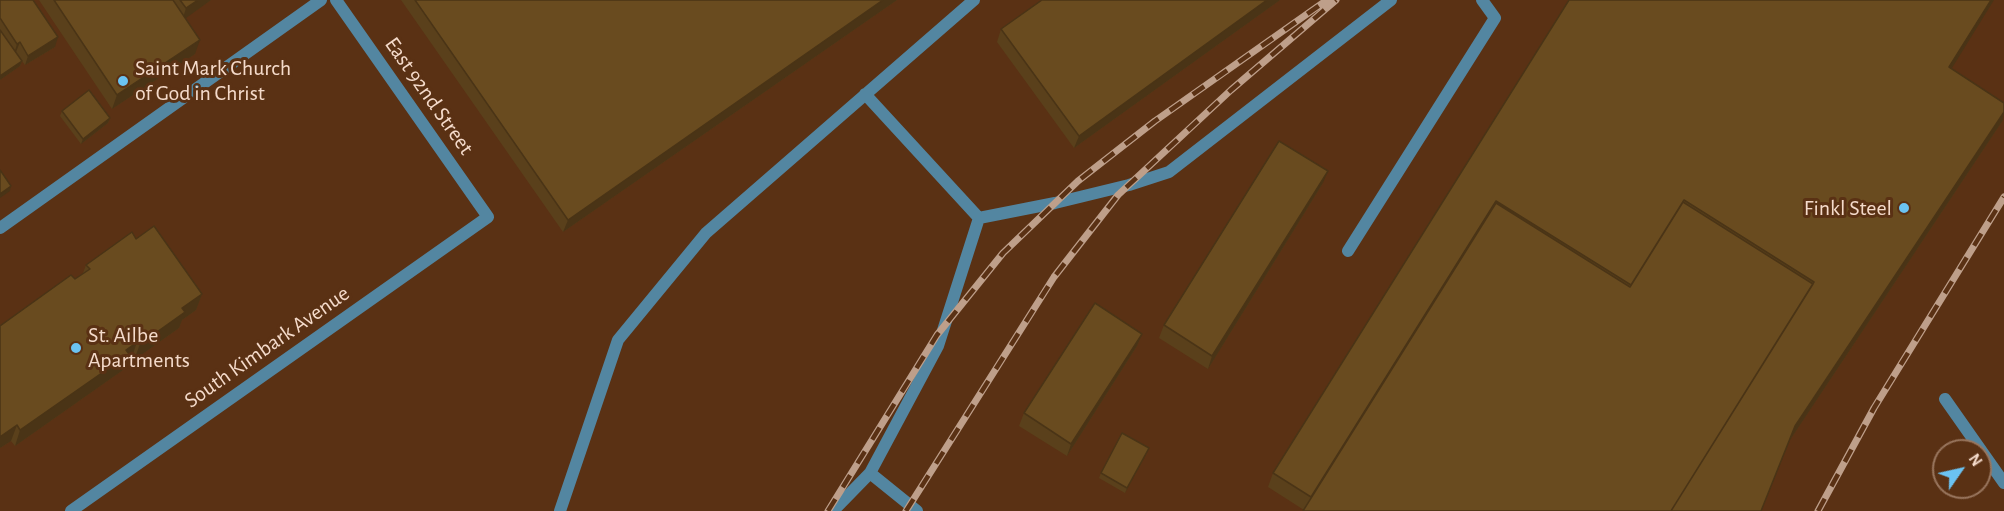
<!DOCTYPE html>
<html>
<head>
<meta charset="utf-8">
<style>
	body { margin:0 }
	#map { position:relative; width:2004px; height:511px; overflow:hidden; background:#5a3114; font-family:"Alegreya Sans",sans-serif }
	canvas { display:block }
	.north { position:absolute; left:1932px; top:439px; width:60px; height:60px; box-sizing:border-box; background:#5a3114; border:2px solid #98755d; border-radius:50%; rotate:56deg; font-size:16px; font-weight:700; line-height:24px; text-align:center; color:#f5dbcb }
	.north::after { content:''; display:block; margin:auto; width:21px; height:27px; background:#6bc3f2; clip-path:polygon(50% 0,100% 100%,50% 72%,0 100%) }
</style>
</head>
<body>
<div id="map">
<canvas width="2004" height="511"></canvas>
<div class="north">N</div>
</div>
<script>
const g = document.querySelector('canvas').getContext('2d');
g.lineJoin = 'round';
function poly(rows) {
  const path = new Path2D();
  for (const r of rows) {
    path.moveTo(r[0], r[1]);
    for (let i = 2; i < r.length; i += 2) path.lineTo(r[i], r[i + 1]);
  }
  return path;
}
function strokePath(path, color, width, dash) {
  g.strokeStyle = color;
  g.lineWidth = width;
  g.lineCap = dash ? 'butt' : 'round';
  g.setLineDash(dash || []);
  g.stroke(path);
}
function fillPath(path, color) {
  g.fillStyle = color;
  g.fill(path, 'evenodd');
}
function write(font, color, halo, rows, align = 'center') {
  g.font = font + ' "Alegreya Sans",sans-serif';
  g.lineWidth = 6;
  g.setLineDash([]);
  g.textBaseline = 'middle';
  g.strokeStyle = halo;
  g.fillStyle = color;
  for (const [text, x, y, turn = 0] of rows) {
    g.save();
    g.translate(x, y);
    g.rotate((+turn || 0) * Math.PI / 180);
    g.textAlign = isNaN(turn) ? turn : align;
    if (halo) g.strokeText(text, 0, 0);
    g.fillText(text, 0, 0);
    g.restore();
  }
}
strokePath(poly([
	[865,94,979,218,1055,203,1129,185,1169,172,1391,0],
	[0,228,321,0],
	[1348,251,1495,18,1482,0],
	[870,473,938,346,979,218],
	[560,511,618,340,706,233,974,0],
	[833,511,870,473,917,511]
]), '#5386a1', 12);
strokePath(poly([
	[1945,399,2004,483],
	[71,511,488,217,336,0]
]), '#5386a1', 12);
const rail = poly([
	[828,511,937,335,1003,253,1078,181,1155,121,1327,0],
	[906,511,1054,277,1118,195,1231,90,1336,0],
	[1818,511,1874,408,2004,197]
]);
strokePath(rail, '#be9f8a', 7);
strokePath(rail, '#5a3114', 4.5, [14]);
fillPath(poly([
	[0,0,55,47,25,65,22,61,20,66,0,80],
	[39,0,211,0,185,18,195,54,112,109],
	[401,0,897,0,563,232],
	[1280,0,1074,148,997,42,1001,29],
	[1569,0,1951,69,2003,120,1790,440,1761,511,1303,511,1304,510,1268,487,1273,473],
	[62,111,110,118,108,123,81,144,60,116],
	[1323,183,1208,369,1159,338,1164,325],
	[136,239,202,294,196,310,182,320,179,328,134,360,132,357,126,361,123,370,15,446,11,441,0,448,75,279,83,273,86,265],
	[1142,334,1137,346,1067,456,1019,426,1024,413],
	[1147,453,1125,493,1099,478,1101,473]
]), '#5a401b');
fillPath(poly([
	[198,0,211,0,182,21,186,8],
	[883,0,897,0,563,232,568,220],
	[1267,0,1280,0,1074,148,1079,136],
	[1991,0,1994,0,1944,81,1949,67],
	[58,37,55,47,25,65,28,56],
	[200,40,195,54,112,109,117,95],
	[20,42,16,52,14,54,17,44],
	[22,61,20,66,0,80,0,76],
	[2004,112,2003,120,1790,440,1761,511,1795,426],
	[110,118,108,123,81,144,83,139],
	[1328,171,1323,183,1208,369,1212,356],
	[11,186,10,191,0,198,0,194],
	[202,294,196,310,182,320,179,328,134,360,140,344,182,308],
	[1142,334,1137,346,1067,456,1071,444],
	[137,342,132,357,126,361,123,370,15,446,20,430],
	[17,425,11,441,0,448,0,437],
	[1149,448,1147,453,1125,493,1127,488]
]), '#4a3416');
const building = poly([
	[0,0,33,0,58,37,28,56,20,42,17,44,0,18,0,0],
	[54,0,173,0,200,40,117,95,54,0],
	[180,0,198,0,186,8,180,0],
	[415,0,883,0,568,220,415,0],
	[1042,0,1267,0,1079,136,1001,29,1042,0],
	[1569,0,1991,0,1949,67,2004,103,2004,112,1795,426,1761,511,1671,511,1814,282,1684,200,1631,285,1496,201,1311,497,1273,473,1569,0],
	[0,30,22,61,0,76,0,30],
	[89,90,110,118,83,139,62,111,89,90],
	[1279,141,1328,171,1212,356,1164,325,1279,141],
	[0,170,11,186,0,194,0,170],
	[1683,202,1813,284,1671,511,1303,511,1496,203,1630,287,1683,202],
	[154,226,202,294,182,308,185,312,140,344,137,342,126,350,129,354,20,430,17,425,0,437,0,326,71,275,75,279,90,269,86,265,132,232,136,239,154,226],
	[1095,303,1142,334,1071,444,1024,413,1095,303],
	[1122,433,1149,448,1127,488,1101,473,1122,433]
]);
fillPath(building, '#694b1f');
strokePath(building, '#4a3416', 1.5);
for (const [x, y, r, color] of [
	[123,81,6,"#6bc3f2"],
	[1904,208,6,"#6bc3f2"],
	[76,348,6,"#6bc3f2"]
]) {
  const dot = new Path2D();
  dot.arc(x, y, r, 0, 2 * Math.PI);
  g.fillStyle = color;
  g.fill(dot);
  strokePath(dot, '#5a3114', 2);
}
write('22px', '#f5dbcb', '#5a3114', [
	["Saint Mark Church",135,68],
	["of God in Christ",135,93],
	["Finkl Steel",1892,208,"right"],
	["St. Ailbe",88,335],
	["Apartments",88,360]
], 'left');
write('22px', '#f5dbcb', '#5a3114', [
	["East 92nd Street",429,96,55],
	["South Kimbark Avenue",267,347,-35]
]);
</script>
</body>
</html>
